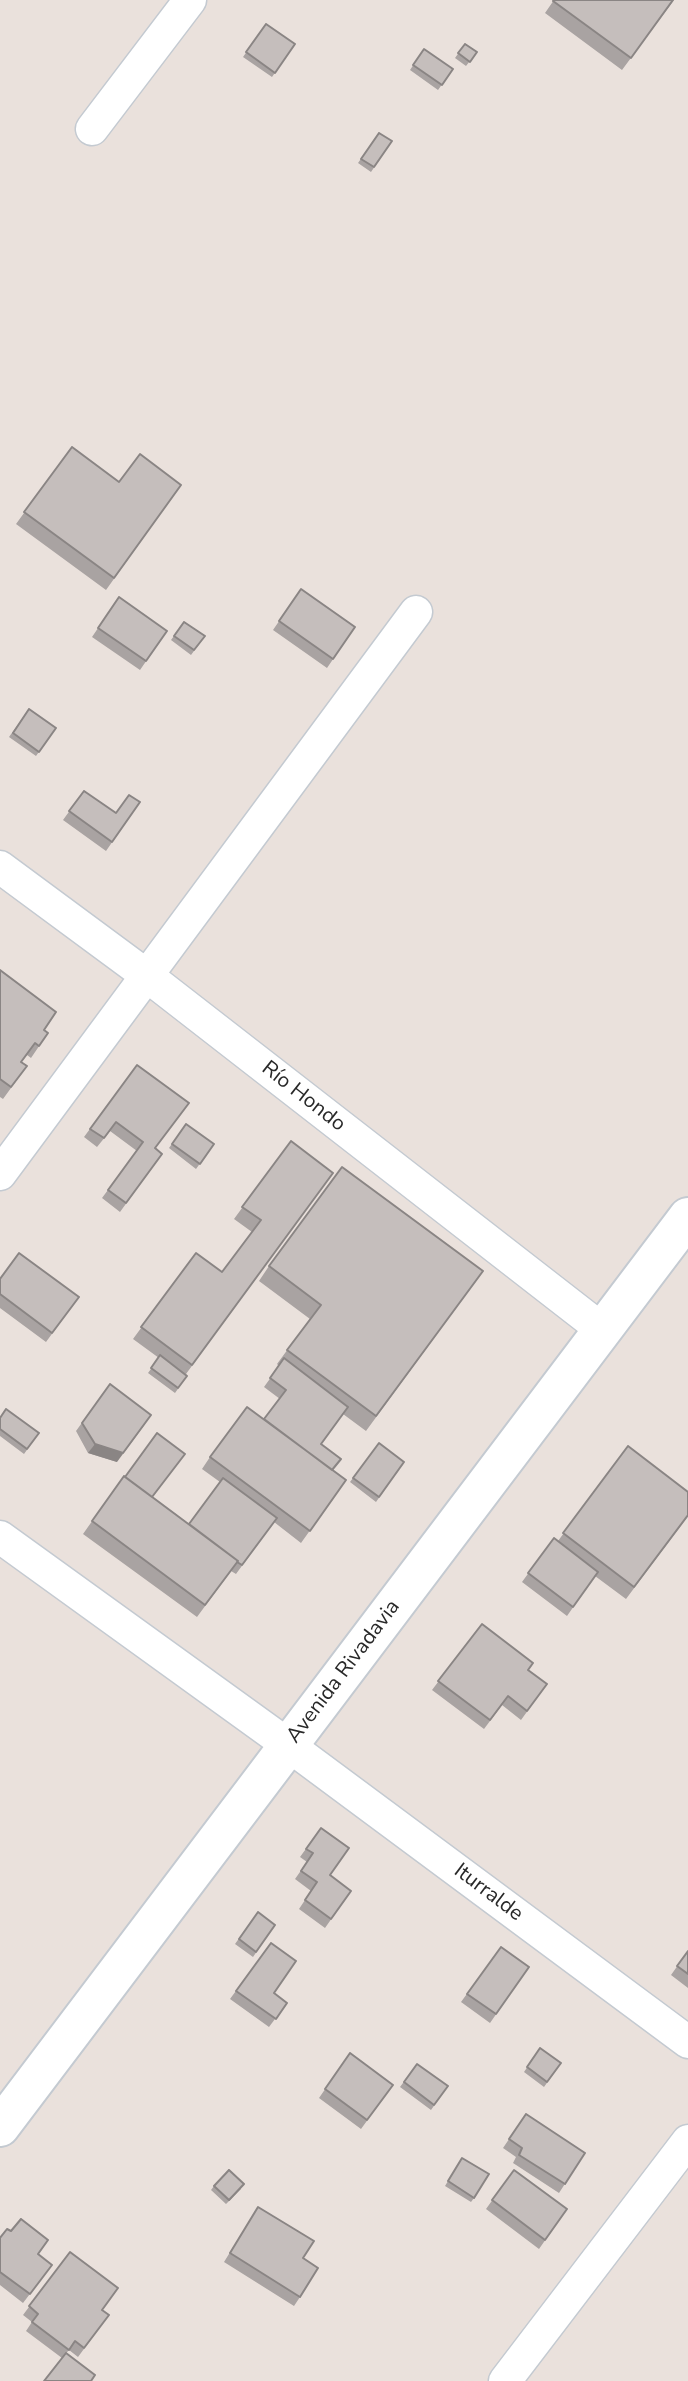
<!DOCTYPE html>
<html>
<head>
<meta charset="utf-8">
<style>
	body { margin:0 }
	canvas { display:block; background:#eae1dc }
</style>
</head>
<body>
<canvas width="688" height="2381"></canvas>
<script>
const g = document.querySelector('canvas').getContext('2d');
g.lineJoin = 'round';
function poly(rows) {
  const path = new Path2D();
  for (const r of rows) {
    path.moveTo(r[0], r[1]);
    for (let i = 2; i < r.length; i += 2) path.lineTo(r[i], r[i + 1]);
  }
  return path;
}
function strokePath(path, color, width, dash) {
  g.strokeStyle = color;
  g.lineWidth = width;
  g.lineCap = dash ? 'butt' : 'round';
  g.setLineDash(dash || []);
  g.stroke(path);
}
function fillPath(path, color) {
  g.fillStyle = color;
  g.fill(path, 'evenodd');
}
function write(font, color, halo, rows, align = 'center') {
  g.font = font + ' "Nunito Sans",sans-serif';
  g.lineWidth = 5;
  g.setLineDash([]);
  g.textBaseline = 'middle';
  g.strokeStyle = halo;
  g.fillStyle = color;
  for (const [text, x, y, turn = 0] of rows) {
    g.save();
    g.translate(x, y);
    g.rotate((+turn || 0) * Math.PI / 180);
    g.textAlign = isNaN(turn) ? turn : align;
    if (halo) g.strokeText(text, 0, 0);
    g.fillText(text, 0, 0);
    g.restore();
  }
}
const street = poly([
	[92,129,190,0],
	[0,867,146,975,604,1331],
	[0,1174,416,612],
	[0,1537,288,1745,688,2042],
	[505,2381,688,2141]
]);
const secondary = poly([
	[0,2127,688,1217]
]);
strokePath(street, '#c4cad1', 35);
strokePath(secondary, '#c4cad1', 42);
strokePath(street, '#fff', 32);
strokePath(secondary, '#fff', 38);
fillPath(poly([
	[554,0,674,0,622,70,545,13],
	[266,24,295,44,272,77,243,57],
	[465,44,477,52,466,66,455,58],
	[424,49,453,69,438,90,410,70],
	[379,133,392,141,371,172,358,163],
	[72,447,119,482,181,485,106,590,16,524],
	[301,589,355,627,327,668,273,630],
	[119,597,167,631,140,670,92,637],
	[184,622,205,636,191,655,171,640],
	[29,709,56,728,36,756,9,737],
	[84,791,116,813,140,802,106,851,63,820],
	[0,970,44,1030,48,1033,31,1058,27,1055,21,1062,27,1066,3,1099,0,1097],
	[137,1065,155,1149,162,1154,120,1212,102,1198,137,1151,110,1131,97,1147,84,1137],
	[186,1124,214,1144,196,1169,169,1148],
	[291,1141,333,1173,186,1374,187,1376,175,1393,148,1373,159,1358,133,1339,196,1253,222,1272,252,1232,234,1219],
	[269,1266,483,1271,366,1431,343,1414,321,1444,333,1470,346,1480,301,1543,274,1522,236,1574,231,1571,197,1617,83,1534,124,1476,189,1524,220,1482,202,1469,210,1457,264,1419,280,1399,264,1387,279,1366,277,1364,310,1319,259,1281],
	[0,1279,79,1297,46,1342,0,1308],
	[110,1384,117,1462,88,1453,76,1431],
	[0,1418,39,1433,24,1454,0,1436],
	[379,1443,404,1462,376,1502,350,1482],
	[628,1446,688,1516,626,1599,595,1576,567,1616,522,1582,554,1538,558,1541],
	[482,1624,528,1671,547,1684,521,1720,502,1705,484,1729,432,1690],
	[321,1828,330,1875,351,1891,325,1928,299,1909,311,1891,295,1879,307,1862,300,1857],
	[258,1912,275,1925,253,1957,235,1944],
	[271,1943,274,1993,287,2003,269,2027,230,1999],
	[501,1947,529,1967,490,2023,461,2002],
	[688,1951,688,1988,671,1975],
	[540,2048,561,2063,544,2087,524,2072],
	[350,2053,393,2085,361,2129,319,2098],
	[417,2064,448,2086,431,2110,400,2087],
	[526,2114,585,2153,559,2193,513,2163,516,2157,503,2148],
	[462,2158,474,2198,471,2202,445,2186],
	[514,2170,567,2209,539,2249,486,2209],
	[214,2186,241,2189,226,2204,211,2190],
	[258,2207,303,2258,300,2297,294,2306,224,2262],
	[0,2238,38,2254,52,2265,23,2303,0,2285],
	[70,2252,102,2310,109,2315,78,2357,69,2350,62,2358,26,2331,32,2322,23,2315]
]), '#a9a3a2');
fillPath(poly([
	[145,1424,117,1462,88,1453,95,1444]
]), '#8a8584');
const building = poly([
	[554,0,673,0,631,58,553,1,554,0],
	[266,24,295,44,275,73,246,52,266,24],
	[465,44,477,52,470,62,458,53,465,44],
	[424,49,453,69,442,85,413,65,424,49],
	[379,133,392,141,374,167,361,159,379,133],
	[72,447,119,482,140,454,181,485,114,578,24,512,72,447],
	[301,589,355,627,333,659,279,621,301,589],
	[119,597,167,631,146,661,98,628,119,597],
	[184,622,205,636,194,650,174,636,184,622],
	[29,709,56,728,39,752,13,733,29,709],
	[84,791,116,813,129,795,140,802,112,842,69,811,84,791],
	[0,970,56,1012,44,1030,48,1033,39,1046,35,1043,21,1062,27,1066,11,1087,0,1079,0,970],
	[137,1065,189,1103,155,1148,162,1154,126,1203,108,1190,143,1142,116,1122,104,1138,90,1129,137,1065],
	[186,1124,214,1144,200,1164,172,1144,186,1124],
	[291,1141,333,1173,192,1365,141,1327,196,1253,222,1272,261,1220,242,1207,291,1141],
	[342,1167,483,1271,376,1416,287,1350,321,1305,269,1266,342,1167],
	[19,1253,79,1297,52,1333,0,1294,0,1279,19,1253],
	[160,1355,187,1376,178,1388,151,1368,160,1355],
	[284,1358,348,1407,321,1444,341,1459,332,1470,264,1419,286,1390,270,1378,284,1358],
	[110,1384,151,1415,123,1453,95,1444,82,1423,110,1384],
	[247,1407,346,1480,310,1531,210,1457,247,1407],
	[6,1409,39,1433,27,1449,0,1429,0,1418,6,1409],
	[157,1433,185,1454,152,1497,125,1477,157,1433],
	[379,1443,404,1462,379,1497,353,1478,379,1443],
	[628,1446,688,1492,688,1515,634,1587,563,1533,628,1446],
	[124,1476,238,1561,205,1605,92,1521,124,1476],
	[223,1478,277,1518,242,1565,237,1562,238,1561,189,1524,223,1478],
	[554,1538,598,1572,573,1607,528,1573,554,1538],
	[482,1624,533,1663,528,1670,547,1684,527,1711,508,1696,490,1720,438,1681,482,1624],
	[321,1828,349,1848,330,1875,351,1891,331,1919,305,1900,317,1882,301,1871,313,1853,306,1849,321,1828],
	[258,1912,275,1925,256,1952,239,1939,258,1912],
	[271,1943,296,1961,274,1993,287,2003,276,2019,236,1991,271,1943],
	[501,1947,529,1967,496,2014,467,1994,501,1947],
	[688,1951,688,1974,677,1966,688,1951],
	[540,2048,561,2063,547,2082,527,2067,540,2048],
	[350,2053,393,2085,367,2120,325,2089,350,2053],
	[417,2064,448,2086,434,2105,404,2082,417,2064],
	[526,2114,585,2153,565,2184,519,2155,522,2148,509,2139,526,2114],
	[462,2158,489,2174,474,2198,448,2181,462,2158],
	[229,2170,244,2184,229,2200,214,2186,229,2170],
	[514,2170,567,2209,545,2240,492,2200,514,2170],
	[258,2207,314,2241,303,2258,318,2268,300,2297,230,2253,258,2207],
	[21,2219,48,2240,38,2254,52,2265,30,2294,0,2272,0,2238,7,2229,11,2231,21,2219],
	[70,2252,118,2288,102,2310,109,2315,84,2348,75,2341,69,2350,32,2322,38,2314,29,2306,70,2252],
	[66,2353,95,2375,91,2381,44,2381,66,2353]
]);
fillPath(building, '#c5bebc');
strokePath(building, '#8a8584', 2);
write('21px', '#292929', '#fff', [
	["Río Hondo",303,1097,38],
	["Avenida Rivadavia",344,1672,-53],
	["Iturralde",488,1893,37]
]);
</script>
</body>
</html>
